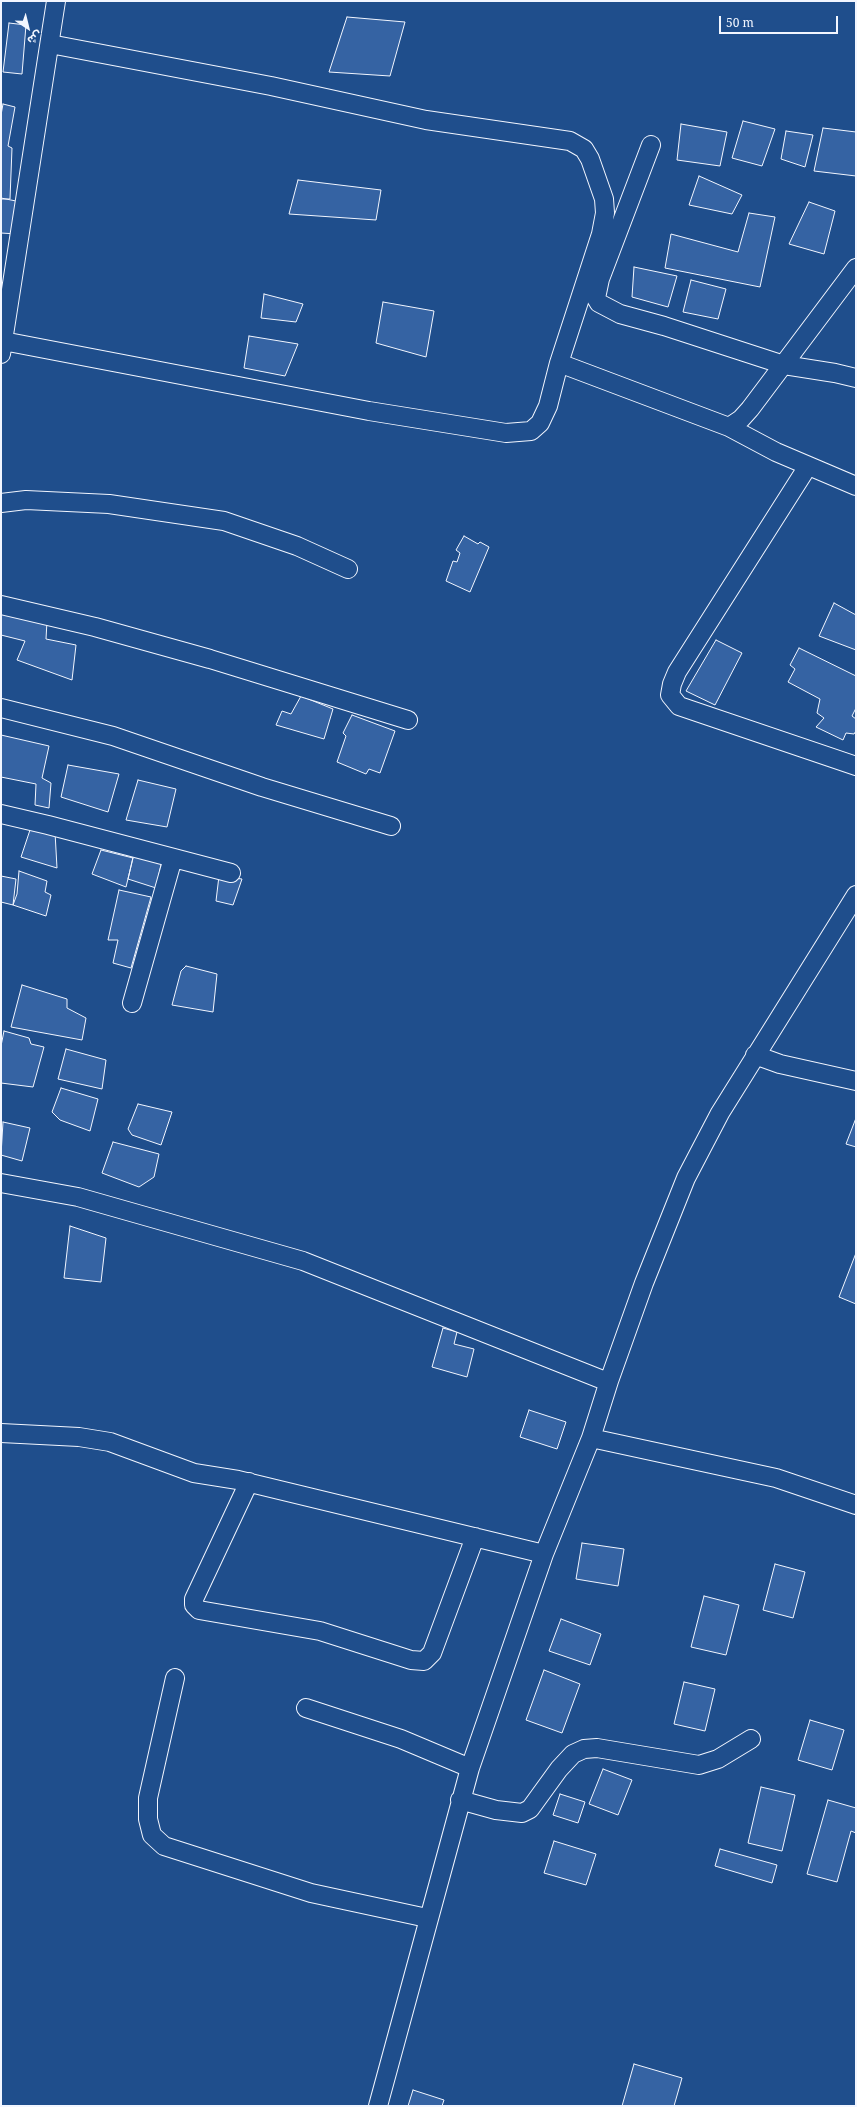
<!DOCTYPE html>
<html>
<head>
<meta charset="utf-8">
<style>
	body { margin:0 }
	#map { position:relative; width:857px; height:2107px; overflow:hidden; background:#1f4e8c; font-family:"Noto Serif","Noto Sans Arabic",serif }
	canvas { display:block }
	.frame { position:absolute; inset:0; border:2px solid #f2f6ff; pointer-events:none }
	.north { position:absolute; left:8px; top:8px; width:40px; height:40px; -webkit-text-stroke:3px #1f4e8c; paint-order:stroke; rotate:145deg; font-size:11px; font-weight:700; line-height:16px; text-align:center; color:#f2f6ff }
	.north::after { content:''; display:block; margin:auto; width:14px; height:18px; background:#f2f6ff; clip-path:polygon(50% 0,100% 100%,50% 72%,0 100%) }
	.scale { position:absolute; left:719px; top:16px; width:119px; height:18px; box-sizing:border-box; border:2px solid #f2f6ff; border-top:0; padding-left:5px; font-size:12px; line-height:14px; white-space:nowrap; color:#f2f6ff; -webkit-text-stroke:3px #1f4e8c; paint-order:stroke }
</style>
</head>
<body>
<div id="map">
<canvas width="857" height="2107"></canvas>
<div class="frame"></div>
<div class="north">ش</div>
<div class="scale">50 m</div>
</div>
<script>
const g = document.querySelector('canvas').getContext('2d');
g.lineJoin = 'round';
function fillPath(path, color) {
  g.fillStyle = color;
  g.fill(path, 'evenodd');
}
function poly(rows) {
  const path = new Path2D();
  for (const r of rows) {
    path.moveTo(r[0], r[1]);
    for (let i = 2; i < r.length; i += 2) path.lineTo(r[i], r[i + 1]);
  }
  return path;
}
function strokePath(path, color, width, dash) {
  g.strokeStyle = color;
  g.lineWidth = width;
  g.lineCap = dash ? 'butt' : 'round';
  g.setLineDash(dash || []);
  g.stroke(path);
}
const building = poly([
	[347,17,405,22,390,76,329,72,347,17],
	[9,23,26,25,22,74,3,72,9,23],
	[3,104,15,107,8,146,12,148,10,199,1,199,1,115,3,104],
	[743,121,775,129,762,166,732,158,743,121],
	[681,124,727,132,720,166,677,160,681,124],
	[823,128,856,132,856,176,814,171,823,128],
	[786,131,813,135,805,167,781,159,786,131],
	[699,176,742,195,732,214,689,205,699,176],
	[298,180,381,190,376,220,289,214,298,180],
	[1,198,16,201,17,234,1,233,1,198],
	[809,202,835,211,824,254,789,244,809,202],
	[749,213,775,217,760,287,665,268,671,234,738,252,749,213],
	[634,267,677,276,668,307,632,297,634,267],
	[691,280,726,289,718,319,683,312,691,280],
	[264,294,303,304,296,322,261,318,264,294],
	[383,302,434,311,426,357,376,343,383,302],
	[249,336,298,344,285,376,244,368,249,336],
	[464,536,478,544,480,542,489,547,470,592,446,581,453,561,457,562,460,553,456,550,464,536],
	[834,603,856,615,856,650,819,636,834,603],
	[1,609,47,621,46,639,76,645,72,680,17,660,25,641,1,635,1,609],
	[716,640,742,653,715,705,686,691,716,640],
	[799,648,856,676,856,708,852,716,856,719,856,731,854,734,846,733,843,740,816,727,824,718,817,713,820,699,788,682,795,669,790,665,799,648],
	[301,696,333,709,324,739,276,725,282,711,291,714,301,696],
	[352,715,395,731,380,773,369,769,366,774,337,762,346,736,343,733,352,715],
	[1,735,49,746,42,778,51,783,49,808,35,805,36,784,1,777,1,735],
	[68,765,119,774,108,812,61,797,68,765],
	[138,780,176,789,167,827,126,820,138,780],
	[31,827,55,832,57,868,21,857,31,827],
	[101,850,133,858,126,887,92,874,101,850],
	[134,853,162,860,156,888,128,879,134,853],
	[19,871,47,881,45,892,51,895,46,916,13,905,17,894,19,871],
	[1,876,16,879,13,905,1,902,1,876],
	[219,876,242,879,233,905,216,901,219,876],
	[119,890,151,897,131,968,113,963,118,940,108,940,119,890],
	[186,966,217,974,213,1012,172,1005,181,971,186,966],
	[22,985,67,999,67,1008,86,1018,82,1040,11,1027,22,985],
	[4,1031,29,1038,31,1044,44,1047,33,1087,1,1083,1,1046,4,1031],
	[66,1049,106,1060,102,1089,58,1079,66,1049],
	[61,1088,98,1099,90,1131,60,1120,52,1112,61,1088],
	[138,1104,172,1112,161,1145,132,1135,128,1129,138,1104],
	[856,1118,856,1147,846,1144,856,1118],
	[3,1122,30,1128,22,1161,1,1155,3,1122],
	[113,1142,159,1154,154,1177,139,1187,102,1173,113,1142],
	[70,1226,106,1238,101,1282,64,1278,70,1226],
	[856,1253,856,1304,839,1297,856,1253],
	[443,1328,457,1332,454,1344,474,1349,467,1377,432,1367,443,1328],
	[529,1410,566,1422,557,1449,520,1437,529,1410],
	[582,1543,624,1549,618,1586,576,1579,582,1543],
	[775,1564,805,1572,793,1618,763,1610,775,1564],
	[704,1596,739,1605,726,1655,691,1647,704,1596],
	[561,1619,601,1634,590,1665,549,1651,561,1619],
	[544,1670,580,1684,562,1733,526,1720,544,1670],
	[684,1682,715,1689,705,1731,674,1724,684,1682],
	[810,1720,844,1730,832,1770,798,1760,810,1720],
	[603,1769,632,1780,618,1815,589,1804,603,1769],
	[761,1787,795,1795,782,1851,748,1843,761,1787],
	[560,1794,585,1802,578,1823,553,1815,560,1794],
	[828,1800,856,1808,856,1833,851,1831,837,1882,807,1874,828,1800],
	[554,1841,596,1854,586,1885,544,1873,554,1841],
	[720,1849,777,1865,772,1883,715,1866,720,1849],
	[634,2064,682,2078,674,2106,622,2106,634,2064],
	[413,2090,444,2100,442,2106,408,2106,413,2090]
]);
fillPath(building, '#3563a3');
strokePath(building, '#f2f6ff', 1);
const minor = poly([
	[651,145,600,279,596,298,599,303,620,314,664,326,784,365,835,373,856,378],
	[3,341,369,411,506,433,531,431,540,423,548,406,559,363,601,234,605,213,604,199,590,159,584,149,570,141,426,120,271,86,50,44],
	[1,354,56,1],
	[559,363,729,427,741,419,750,409,856,268],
	[729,427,776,452,856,486],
	[808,466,677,672,672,684,670,695,679,706,856,766],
	[1,503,26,500,109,504,224,521,297,546,348,569],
	[1,605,95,627,210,659,408,720],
	[1,708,113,736,262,787,391,826],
	[1,814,48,825,231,873],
	[132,1003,173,858],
	[755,1055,780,1064,856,1081],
	[1,1183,78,1197,303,1261,608,1382],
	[1,1433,79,1437,110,1442,194,1473,238,1480,544,1554],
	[591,1438,776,1478,856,1505],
	[249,1482,194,1599,194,1605,199,1610,320,1631,411,1660,424,1661,432,1653,475,1537],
	[175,1678,148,1798,148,1819,152,1835,164,1846,311,1893,427,1918],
	[306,1708,401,1739,470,1768],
	[460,1800,496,1810,522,1813,530,1809,559,1769,573,1754,584,1749,597,1748,699,1765,718,1759,751,1739],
	[378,2106,470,1768,544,1554,591,1438,609,1381,644,1283,686,1178,720,1113,856,895]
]);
strokePath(minor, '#f2f6ff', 20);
strokePath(minor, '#1f4e8c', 18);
</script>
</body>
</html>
